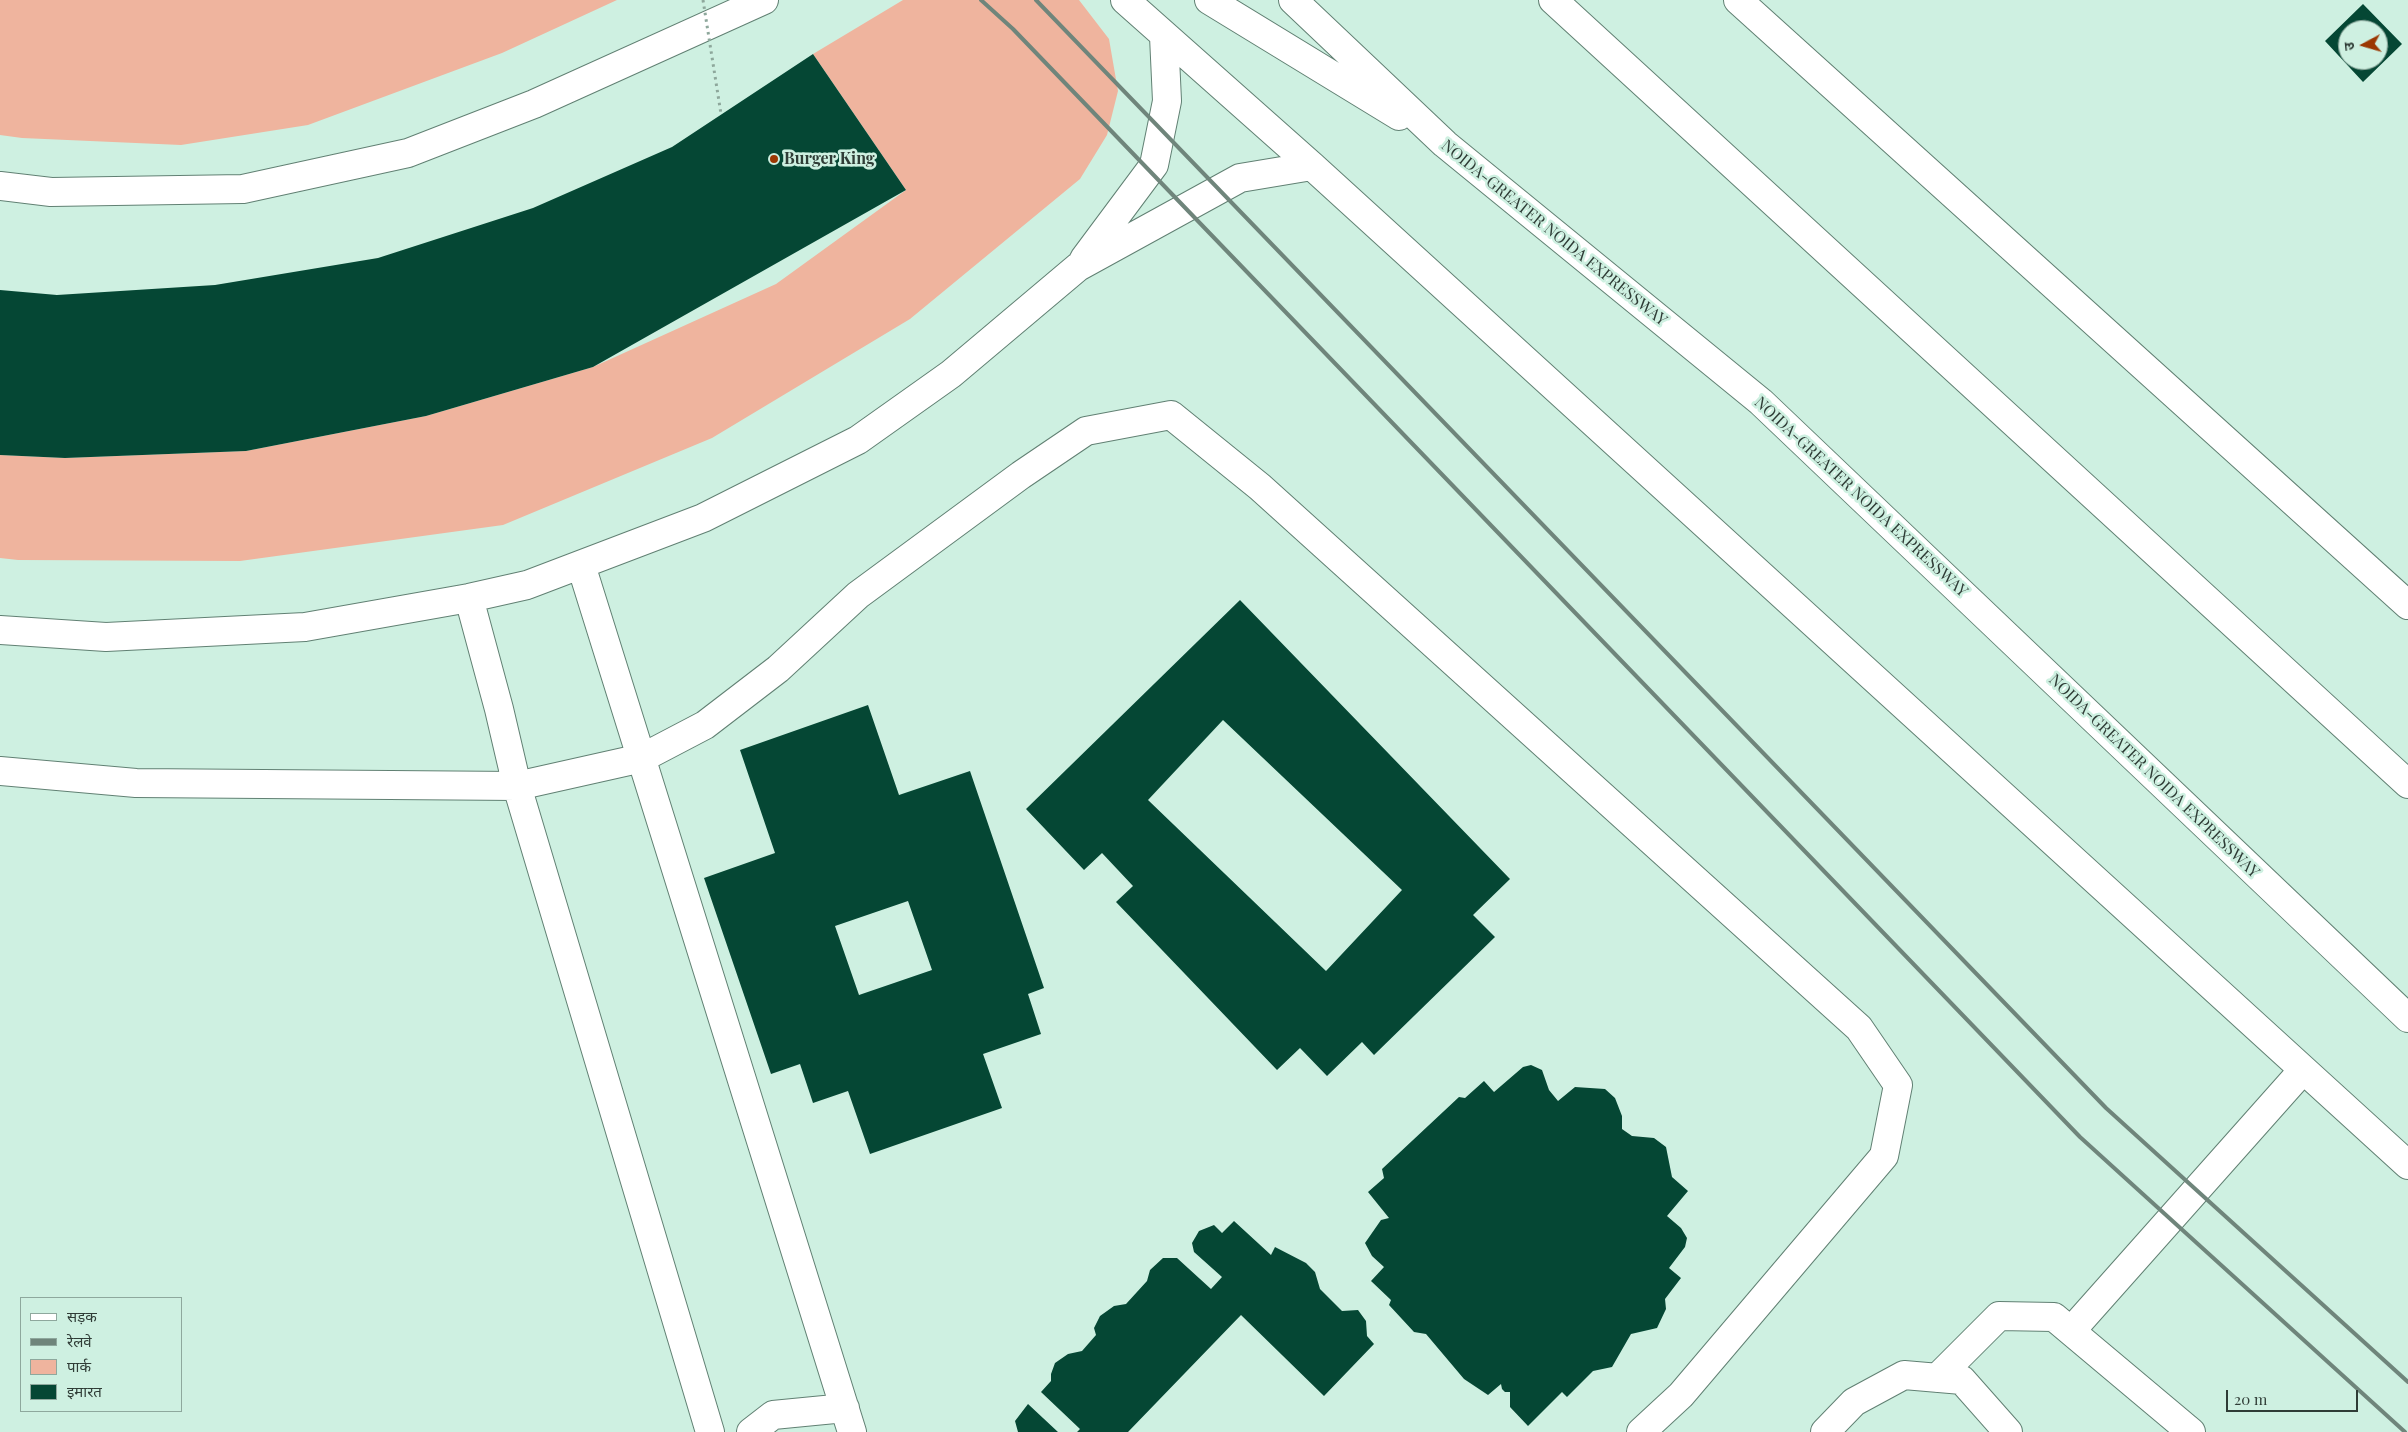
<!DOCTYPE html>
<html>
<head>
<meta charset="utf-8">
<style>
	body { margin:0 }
	#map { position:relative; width:2408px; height:1432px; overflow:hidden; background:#cef0e1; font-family:"Playfair Display","Noto Sans Devanagari",serif }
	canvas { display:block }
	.legend { position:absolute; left:20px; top:1297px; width:162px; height:115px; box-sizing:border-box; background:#cef0e1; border:1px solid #8ea89d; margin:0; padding:6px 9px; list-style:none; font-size:15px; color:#2f3c36 }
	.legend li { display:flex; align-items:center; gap:10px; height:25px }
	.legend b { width:25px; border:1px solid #8ea89d }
	.north { position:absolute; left:2338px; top:20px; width:50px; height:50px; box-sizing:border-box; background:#cef0e1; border:1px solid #8ea89d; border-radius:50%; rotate:264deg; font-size:14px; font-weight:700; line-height:20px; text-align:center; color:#2f3c36 }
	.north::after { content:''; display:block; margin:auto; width:18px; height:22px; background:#9b3702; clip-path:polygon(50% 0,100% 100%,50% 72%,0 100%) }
	.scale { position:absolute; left:2226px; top:1390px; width:132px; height:22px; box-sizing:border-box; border:2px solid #2f3c36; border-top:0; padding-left:6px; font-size:15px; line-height:18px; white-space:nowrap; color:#2f3c36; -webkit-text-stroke:4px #cef0e1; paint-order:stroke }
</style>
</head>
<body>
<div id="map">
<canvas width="2408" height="1432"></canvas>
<ul class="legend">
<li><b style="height:6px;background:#fff"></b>सड़क</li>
<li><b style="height:6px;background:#6f857b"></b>रेलवे</li>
<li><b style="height:14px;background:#efb49e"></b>पार्क</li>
<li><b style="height:14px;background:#054734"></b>इमारत</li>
</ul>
<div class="north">उ</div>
<div class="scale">20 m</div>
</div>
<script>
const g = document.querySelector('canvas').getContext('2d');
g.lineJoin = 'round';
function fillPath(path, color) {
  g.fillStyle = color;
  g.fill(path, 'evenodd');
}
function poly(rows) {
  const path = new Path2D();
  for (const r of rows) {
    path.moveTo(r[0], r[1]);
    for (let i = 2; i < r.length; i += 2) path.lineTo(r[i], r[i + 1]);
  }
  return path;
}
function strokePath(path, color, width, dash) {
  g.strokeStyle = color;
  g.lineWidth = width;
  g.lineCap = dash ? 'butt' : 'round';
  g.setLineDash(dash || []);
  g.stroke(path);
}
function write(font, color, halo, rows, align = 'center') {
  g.font = font + ' "Playfair Display",serif';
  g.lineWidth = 5;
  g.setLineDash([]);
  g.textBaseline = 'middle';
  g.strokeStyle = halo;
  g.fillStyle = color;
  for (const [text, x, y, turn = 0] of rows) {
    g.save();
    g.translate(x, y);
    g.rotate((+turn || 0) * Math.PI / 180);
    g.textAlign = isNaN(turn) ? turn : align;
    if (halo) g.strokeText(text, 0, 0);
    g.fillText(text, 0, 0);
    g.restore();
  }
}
fillPath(poly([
	[0,0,617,0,502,53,308,125,181,145,22,138,0,135],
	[903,0,1079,0,1109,39,1118,91,1107,135,1080,179,910,319,712,438,503,525,240,561,18,560,0,558,0,455,65,458,246,451,426,416,593,367,776,284,906,190,813,54]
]), '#efb49e');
fillPath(poly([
	[2363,4,2402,44,2363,82,2325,41],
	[2348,30,2378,30,2378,60,2348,60],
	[813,54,906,190,593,367,426,416,246,451,65,458,0,455,0,290,57,295,215,285,378,258,533,208,672,147],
	[1240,600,1510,879,1473,915,1495,937,1374,1055,1362,1042,1327,1076,1300,1048,1277,1070,1116,902,1133,886,1102,853,1084,870,1026,809],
	[1223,720,1402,890,1326,971,1148,800],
	[868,705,899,795,970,771,1044,988,1028,994,1041,1034,983,1054,1002,1108,870,1154,848,1091,813,1103,800,1064,771,1074,704,878,775,853,740,750],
	[908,901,932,970,859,995,835,926],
	[1531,1065,1542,1070,1549,1090,1558,1101,1575,1087,1605,1089,1615,1098,1622,1116,1622,1129,1632,1136,1654,1138,1666,1147,1672,1177,1688,1191,1667,1216,1681,1228,1687,1238,1685,1247,1669,1268,1681,1278,1665,1299,1666,1309,1657,1328,1631,1334,1612,1367,1593,1371,1567,1397,1562,1392,1528,1426,1510,1407,1510,1392,1505,1392,1502,1389,1501,1384,1488,1395,1464,1379,1426,1334,1414,1332,1389,1305,1391,1300,1371,1281,1384,1267,1372,1256,1365,1243,1381,1220,1389,1218,1368,1192,1384,1178,1382,1169,1459,1097,1465,1098,1484,1081,1494,1092,1523,1067],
	[1234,1221,1271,1255,1275,1247,1306,1263,1315,1272,1320,1289,1342,1311,1358,1310,1366,1321,1367,1336,1374,1344,1324,1396,1241,1315,1128,1432,1077,1432,1080,1429,1041,1392,1051,1381,1051,1374,1055,1363,1068,1354,1082,1351,1096,1335,1094,1328,1100,1316,1114,1306,1126,1304,1147,1281,1150,1270,1163,1258,1177,1258,1211,1289,1222,1277,1194,1252,1192,1243,1199,1231,1214,1225,1222,1233],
	[1028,1404,1058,1432,1018,1432,1015,1421]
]), '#054734');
const minor = poly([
	[1125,0,1312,166,2408,1165],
	[1738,0,2408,605],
	[0,186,51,192,243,189,408,153,534,104,764,0],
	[1084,259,1154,165,1167,101,1164,36],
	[581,565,852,1432],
	[469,598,499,709,517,786,710,1432],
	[0,630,106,637,305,627,469,598,527,585,703,518,858,440,951,374,1078,267,1240,178,1312,166],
	[0,771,136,783,517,786,642,758,705,725,778,669,858,595,1021,475,1086,431,1171,415,1260,487,1859,1028,1898,1085,1884,1156,1681,1395,1641,1432],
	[2071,1331,2303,1070],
	[1937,1378,1999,1316,2054,1317,2191,1432],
	[751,1432,773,1415,845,1408],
	[1825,1432,1854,1402,1904,1375,1962,1380,2008,1432]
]);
const highway = poly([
	[1209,0,1399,116],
	[1293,0,1445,144,1761,402,2408,1018],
	[1553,0,2408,784]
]);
strokePath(minor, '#618073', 30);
strokePath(highway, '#618073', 30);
strokePath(minor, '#fff', 28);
strokePath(highway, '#fff', 28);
strokePath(poly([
	[981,0,1013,29,2080,1137,2405,1432],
	[1036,0,2106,1108,2408,1382]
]), '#6f857b', 4);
strokePath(poly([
	[703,0,721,114]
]), '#8da79b', 3, [2.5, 4]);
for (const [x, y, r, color] of [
	[774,159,5,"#9b3702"]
]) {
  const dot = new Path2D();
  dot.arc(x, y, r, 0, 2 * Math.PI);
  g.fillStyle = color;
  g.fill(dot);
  strokePath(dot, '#cef0e1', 2);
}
write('bold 16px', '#2f3c36', '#cef0e1', [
	["Burger King",784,159]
], 'left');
write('16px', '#2f3c36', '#cef0e1', [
	["NOIDA-GREATER NOIDA EXPRESSWAY",1554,233,39],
	["NOIDA-GREATER NOIDA EXPRESSWAY",1861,497,43],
	["NOIDA-GREATER NOIDA EXPRESSWAY",2154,776,44]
]);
</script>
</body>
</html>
